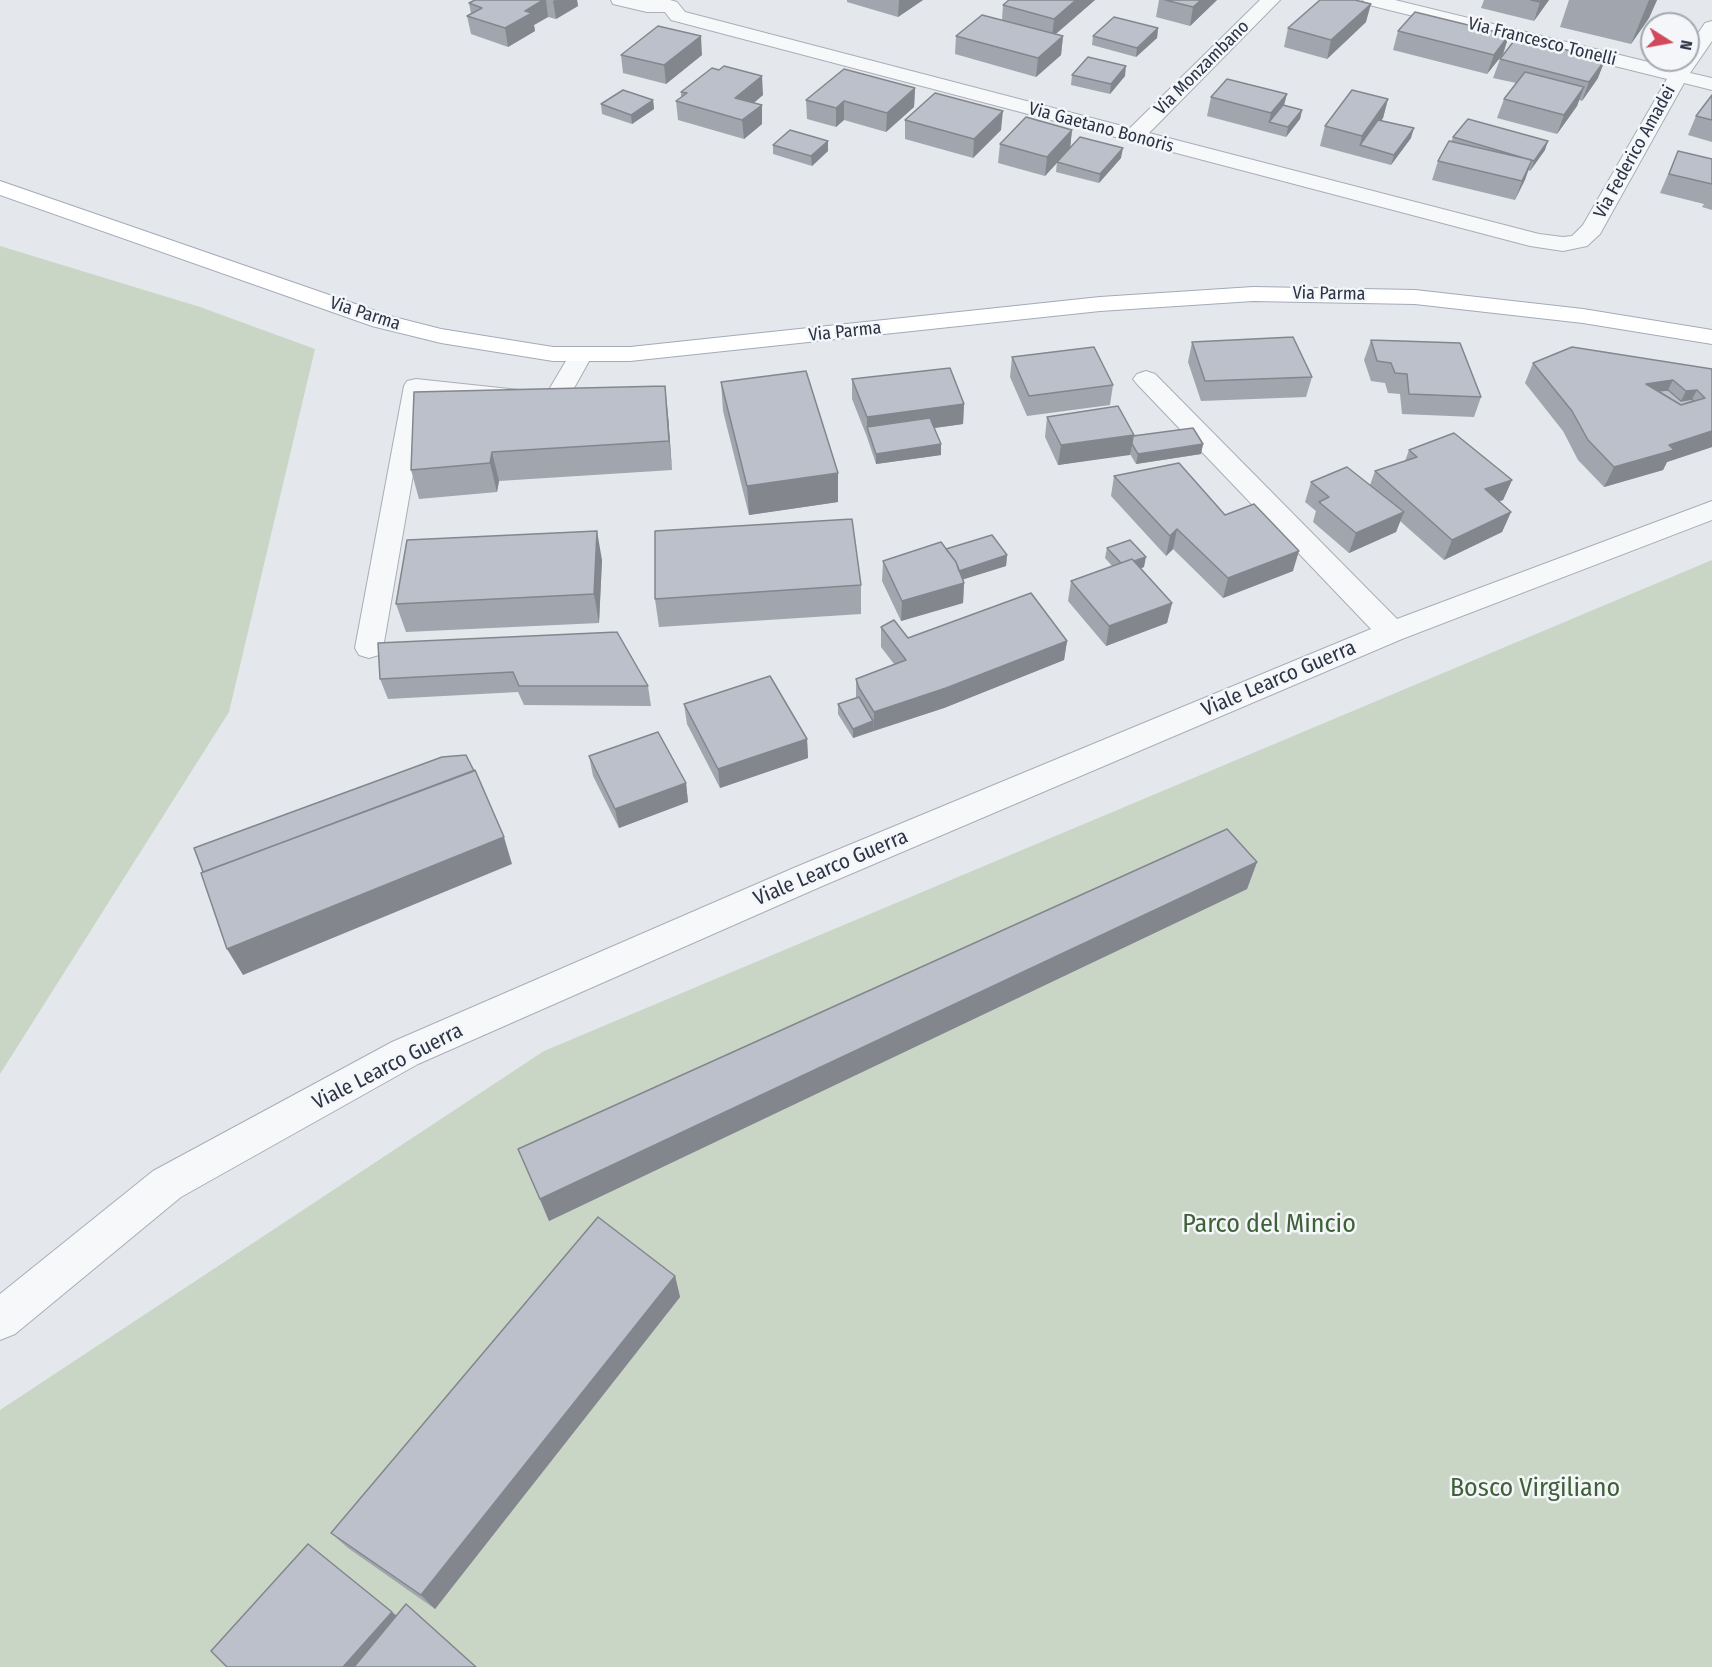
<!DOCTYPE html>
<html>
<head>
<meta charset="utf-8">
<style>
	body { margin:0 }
	#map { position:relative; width:1712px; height:1667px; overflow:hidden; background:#e4e7ec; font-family:"Fira Sans Condensed",sans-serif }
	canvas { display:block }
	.north { position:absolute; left:1640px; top:12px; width:60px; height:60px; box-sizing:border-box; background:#f4f6f9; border:2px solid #a4a8b1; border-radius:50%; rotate:101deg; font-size:16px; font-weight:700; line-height:24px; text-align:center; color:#2b3445 }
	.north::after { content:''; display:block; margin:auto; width:21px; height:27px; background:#d1495b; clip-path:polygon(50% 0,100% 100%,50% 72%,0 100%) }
</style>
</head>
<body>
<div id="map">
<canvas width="1712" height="1667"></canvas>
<div class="north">N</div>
</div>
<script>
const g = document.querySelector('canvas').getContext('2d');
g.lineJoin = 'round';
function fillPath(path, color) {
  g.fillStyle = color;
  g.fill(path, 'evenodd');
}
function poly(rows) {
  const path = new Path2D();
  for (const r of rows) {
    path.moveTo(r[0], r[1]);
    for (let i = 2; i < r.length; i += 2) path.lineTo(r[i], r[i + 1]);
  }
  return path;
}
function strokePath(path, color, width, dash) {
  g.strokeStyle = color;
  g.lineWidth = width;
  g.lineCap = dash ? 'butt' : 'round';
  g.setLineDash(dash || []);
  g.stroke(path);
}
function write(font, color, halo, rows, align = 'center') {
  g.font = font + ' "Fira Sans Condensed",sans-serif';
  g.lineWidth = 5;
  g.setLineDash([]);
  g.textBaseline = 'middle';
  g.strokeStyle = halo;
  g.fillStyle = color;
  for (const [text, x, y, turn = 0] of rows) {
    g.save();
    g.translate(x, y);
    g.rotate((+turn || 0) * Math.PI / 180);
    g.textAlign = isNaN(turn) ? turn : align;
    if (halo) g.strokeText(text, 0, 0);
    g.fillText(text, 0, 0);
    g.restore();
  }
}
fillPath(poly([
	[0,246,200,307,315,349,229,712,0,1074],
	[1712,560,1712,1667,0,1667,0,1410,544,1051]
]), '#c9d6c5');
const lane = poly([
	[581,347,589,349,593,354,564,406,555,408,427,394,383,648,379,655,369,658,359,655,355,648,404,386,407,381,416,379,547,393,573,349,581,347]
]);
const street = poly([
	[611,0,670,0,677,2,685,12,1130,128,1260,0,1280,0,1149,133,1539,234,1563,237,1572,236,1583,225,1667,79,1365,4,1363,0,1395,0,1673,68,1679,60,1688,60,1688,48,1705,23,1712,21,1712,41,1690,73,1712,78,1712,90,1684,83,1600,234,1587,246,1563,251,1530,246,1127,140,671,20,665,12,647,12,613,4,611,0],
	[1146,371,1155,374,1397,619,1712,501,1712,520,1402,639,820,887,418,1064,181,1197,15,1334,0,1340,0,1294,153,1171,392,1042,796,867,1371,629,1137,384,1133,379,1137,374,1146,371]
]);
const primary = poly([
	[0,181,390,316,441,329,553,347,630,347,1100,297,1253,287,1415,290,1583,309,1712,330,1712,344,1583,323,1415,304,1253,301,1100,311,630,361,553,361,441,343,372,326,0,195,0,181]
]);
strokePath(lane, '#a9aeb7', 2);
strokePath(street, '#a9aeb7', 2);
strokePath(primary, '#a3abb8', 2);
fillPath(lane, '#f7f8fa');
fillPath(street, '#f7f8fa');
fillPath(primary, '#fff');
fillPath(poly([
	[475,0,577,0,578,6,556,19,548,17,534,25,535,31,508,47,471,34,467,16,471,14,469,3],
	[847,0,923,0,898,17,847,2],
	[1095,0,1056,34,1063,36,1061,55,1036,77,955,54,956,36,1002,20,1003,5],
	[1159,0,1217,0,1190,26,1156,17],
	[1484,0,1549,0,1534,21,1481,8],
	[1569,0,1657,0,1649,18,1631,44,1560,27],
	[1366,22,1327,59,1284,47,1288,28],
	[1158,28,1157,38,1136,57,1092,45,1093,36],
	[1398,31,1509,35,1503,54,1487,74,1393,50],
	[621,55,702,55,666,84,623,73],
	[1500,59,1598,78,1582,101,1579,100,1577,106,1557,134,1497,118,1504,99,1516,83,1493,78],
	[1072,75,1125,76,1110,94,1071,85],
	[915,88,914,107,886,132,844,120,836,127,807,119,806,100],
	[681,92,763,95,754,103,762,124,744,139,678,120,676,101,681,98],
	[1712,95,1712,142,1688,135,1696,116],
	[1211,97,1284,105,1302,110,1300,119,1286,137,1207,116],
	[1388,99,1383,118,1381,121,1411,138,1391,165,1320,146,1325,126],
	[653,100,654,109,632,124,602,114,601,104],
	[905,120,1001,130,973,158,905,139],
	[1072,130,1070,148,1121,158,1099,183,1056,172,1057,162,1045,176,998,163,1000,144],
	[1453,137,1545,150,1530,171,1528,170,1515,200,1432,180,1438,161,1451,142],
	[828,141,828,151,812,166,773,154,773,145],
	[1678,151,1712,159,1712,210,1702,207,1704,204,1660,193],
	[1371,340,1481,397,1474,417,1402,414,1400,394,1388,393,1385,383,1371,381,1364,360],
	[1192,342,1312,377,1306,397,1201,401,1188,362],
	[1012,357,1113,385,1110,405,1027,416,1010,377],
	[1533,363,1712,369,1712,447,1667,462,1663,470,1604,487,1578,460,1563,431,1525,383],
	[852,379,964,404,963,424,934,428,941,455,876,464,867,437,852,399],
	[721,382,838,502,749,515,723,411],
	[414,392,668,415,672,470,499,481,497,492,419,499,411,470],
	[1047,417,1134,435,1133,436,1203,444,1201,454,1136,464,1130,454,1058,465,1045,437],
	[1409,450,1512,480,1503,500,1499,501,1511,512,1502,532,1444,560,1400,521,1396,532,1349,553,1313,522,1316,511,1305,502,1311,482,1370,485,1375,471,1405,461],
	[1114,476,1225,515,1293,571,1223,598,1173,549,1166,556,1111,496],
	[1107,548,1144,567,1141,568,1172,603,1167,623,1106,646,1068,601,1071,581,1112,566,1105,558],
	[946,549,1007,555,1006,566,963,579,964,583,963,603,901,621,882,581,883,561],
	[602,560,599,623,406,632,396,604],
	[861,585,861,614,659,627,655,599],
	[881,627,908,638,1067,641,1064,660,944,708,853,738,838,714,838,704,856,698,856,679,894,664,881,647],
	[617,632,648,686,651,706,524,705,518,692,388,699,380,679],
	[684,704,807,739,808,758,720,788,687,724],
	[589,756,686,783,688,802,619,828,593,776],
	[1257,862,1247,889,549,1221,518,1149],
	[675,1276,680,1297,435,1609,348,1548,331,1533]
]), '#a1a5ae');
fillPath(poly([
	[543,0,546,0,548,17,534,25,535,31,508,47,505,28,525,11],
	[555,0,577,0,578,6,556,19,553,1],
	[899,0,923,0,898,17],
	[1076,0,1095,0,1052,37,1054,19],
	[1201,0,1217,0,1190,26,1193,7],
	[1542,0,1549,0,1534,21,1540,2],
	[1649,0,1657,0,1649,18,1631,44],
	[1371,4,1366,22,1327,59,1331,40],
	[1158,28,1157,38,1136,57,1137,48],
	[1509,35,1503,54,1487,74,1494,55],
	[701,36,702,55,666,84,664,65],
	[1063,36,1061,55,1036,77,1038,58],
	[1605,60,1598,78,1582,101,1589,82],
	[1126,66,1125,76,1110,94,1111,84],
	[762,76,763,95,736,117,735,98],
	[1584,87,1577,106,1557,134,1564,115],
	[915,88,914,107,886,132,887,113],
	[1287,94,1282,113,1269,122,1271,113],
	[1388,99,1383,118,1363,146,1360,145,1362,136],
	[653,100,654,109,632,124,631,115],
	[844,101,844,120,836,127,836,108],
	[762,105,762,124,744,139,742,120],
	[1302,110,1300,119,1286,137,1288,127],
	[1003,111,1001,130,973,158,974,139],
	[1414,128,1411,138,1391,165,1394,155],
	[1072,130,1070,149,1045,176,1047,157],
	[828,141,828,151,812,166,811,156],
	[1548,141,1545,150,1530,171,1534,161],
	[1123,148,1121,158,1099,183,1100,174],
	[1532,160,1525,180,1515,200,1522,181],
	[1673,380,1663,400,1646,384],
	[665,386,668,415,672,470,669,441],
	[1697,390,1686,410,1676,411,1686,391],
	[964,404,963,424,870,437,867,427,867,417],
	[1712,431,1712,447,1667,462,1663,470,1604,487,1614,467,1669,445],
	[1134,435,1130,455,1058,465,1061,445],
	[941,444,941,455,876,464,876,454],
	[1203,444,1201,454,1136,464,1138,454],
	[492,452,499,481,497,492,490,463],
	[838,473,838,502,749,515,747,486],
	[1512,480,1503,500,1477,509,1485,489],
	[1404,512,1396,532,1349,553,1356,533],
	[1511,512,1502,532,1444,560,1452,540],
	[1177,529,1173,549,1166,556,1170,536],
	[597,531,602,560,599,623,594,594],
	[1299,551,1293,571,1223,598,1228,578],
	[1007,555,1006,566,955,582,955,572],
	[1146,557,1144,567,1121,576,1123,566],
	[964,583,963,603,901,621,902,601],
	[1172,603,1167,623,1106,646,1109,626],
	[1067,641,1064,660,944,708,873,731,874,712],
	[873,721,873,731,853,738,853,729],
	[807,739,808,758,720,788,718,769],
	[686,783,688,802,619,828,615,809],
	[504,837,512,864,243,975,227,949],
	[1257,862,1247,889,549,1221,540,1199],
	[675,1276,680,1297,435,1609,421,1595],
	[392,1612,402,1620,361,1667,343,1667]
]), '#83868d');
const building = poly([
	[475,0,543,0,525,11,532,13,505,28,467,16,482,8,469,3,475,0],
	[1009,0,1076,0,1054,19,1003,5,1009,0],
	[1165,0,1201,0,1193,7,1165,0],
	[1320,0,1355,0,1371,4,1331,40,1288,28,1320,0],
	[1531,0,1542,0,1540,2,1531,0],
	[1415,12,1509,35,1494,55,1398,31,1415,12],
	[982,15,1063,36,1038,58,956,36,982,15],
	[1114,17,1158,28,1137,48,1093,36,1114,17],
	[658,26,701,36,664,65,621,55,658,26],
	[1517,37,1605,60,1589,82,1500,59,1517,37],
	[1088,57,1126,66,1111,84,1072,75,1088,57],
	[724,66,762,76,735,98,762,105,742,120,676,101,687,93,681,92,712,68,719,70,724,66],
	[844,69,915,88,887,113,844,101,836,108,806,100,844,69],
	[1525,72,1584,87,1564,115,1504,99,1525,72],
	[1227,79,1287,94,1271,113,1211,97,1227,79],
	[623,90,653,100,631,115,601,104,623,90],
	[1352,90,1388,99,1362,136,1325,126,1352,90],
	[935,93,1003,111,974,139,905,120,935,93],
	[1712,95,1712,120,1696,116,1712,95],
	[1283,105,1302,110,1288,127,1269,122,1283,105],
	[1026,117,1072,130,1047,157,1000,144,1026,117],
	[1468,119,1548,141,1534,161,1453,137,1468,119],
	[1378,120,1414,128,1394,155,1360,145,1378,120],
	[790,130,828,141,811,156,773,145,790,130],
	[1080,137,1123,148,1100,174,1057,162,1080,137],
	[1449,141,1532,160,1522,181,1438,161,1449,141],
	[1678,151,1712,159,1712,184,1669,174,1678,151],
	[1293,337,1312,377,1205,381,1192,342,1293,337],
	[1371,340,1460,343,1481,397,1409,394,1407,374,1395,373,1391,363,1377,361,1371,340],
	[1094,347,1113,385,1029,396,1012,357,1094,347],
	[1572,347,1712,369,1712,431,1669,445,1674,450,1614,467,1588,440,1572,411,1533,363,1572,347],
	[1673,380,1686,391,1697,390,1705,398,1681,405,1646,384,1673,380],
	[950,368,964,404,867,417,852,379,950,368],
	[806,371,838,473,747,486,721,382,806,371],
	[665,386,669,441,492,452,490,463,411,470,414,392,665,386],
	[1668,390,1681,401,1692,399,1693,401,1681,405,1658,391,1668,390],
	[1118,406,1134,435,1061,445,1047,417,1118,406],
	[930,418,941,444,876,454,867,427,930,418],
	[1193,428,1203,444,1138,454,1132,444,1133,436,1193,428],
	[1454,433,1512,480,1485,489,1511,512,1452,540,1375,471,1417,457,1409,450,1454,433],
	[1179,463,1225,515,1254,504,1299,551,1228,578,1177,529,1170,536,1114,476,1179,463],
	[1347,467,1404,512,1356,533,1319,502,1329,497,1311,482,1347,467],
	[852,519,861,585,655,599,655,531,852,519],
	[597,531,594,594,396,604,407,540,597,531],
	[992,535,1007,555,959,571,956,562,946,549,992,535],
	[1130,540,1146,557,1134,561,1132,559,1121,563,1107,548,1130,540],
	[941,542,956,562,964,583,902,601,883,561,941,542],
	[1132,559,1172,603,1109,626,1071,581,1132,559],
	[1031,593,1067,641,946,688,874,712,859,688,856,679,906,660,881,627,894,620,908,638,1031,593],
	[617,632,648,686,519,686,513,672,380,679,378,643,617,632],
	[770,676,807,739,718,769,684,704,770,676],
	[859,697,873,721,853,729,838,704,859,697],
	[658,732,686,783,615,809,589,756,658,732],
	[466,755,474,771,203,872,194,848,442,757,466,755],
	[475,770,504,837,227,949,201,873,475,770],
	[1227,829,1257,862,540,1199,518,1149,1227,829],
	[598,1217,675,1276,421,1595,331,1533,598,1217],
	[308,1544,392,1612,343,1667,227,1667,211,1651,308,1544],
	[406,1604,476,1667,354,1667,406,1604]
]);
fillPath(building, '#bbc0ca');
strokePath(building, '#83868d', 1.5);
write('18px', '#2b3445', '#f4f6f9', [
	["Via Francesco Tonelli",1542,42,14],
	["Via Monzambano",1202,68,-45],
	["Via Gaetano Bonoris",1101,128,15],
	["Via Federico Amadei",1635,152,-61],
	["Via Parma",1329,294,1],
	["Via Parma",365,314,18],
	["Via Parma",845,332,-6]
]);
write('21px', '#2b3445', '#f4f6f9', [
	["Viale Learco Guerra",1279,679,-23],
	["Viale Learco Guerra",831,868,-23],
	["Viale Learco Guerra",388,1067,-27]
]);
write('26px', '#3f6138', '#f4f6f9', [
	["Parco del Mincio",1269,1225],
	["Bosco Virgiliano",1535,1489]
]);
</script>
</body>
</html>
